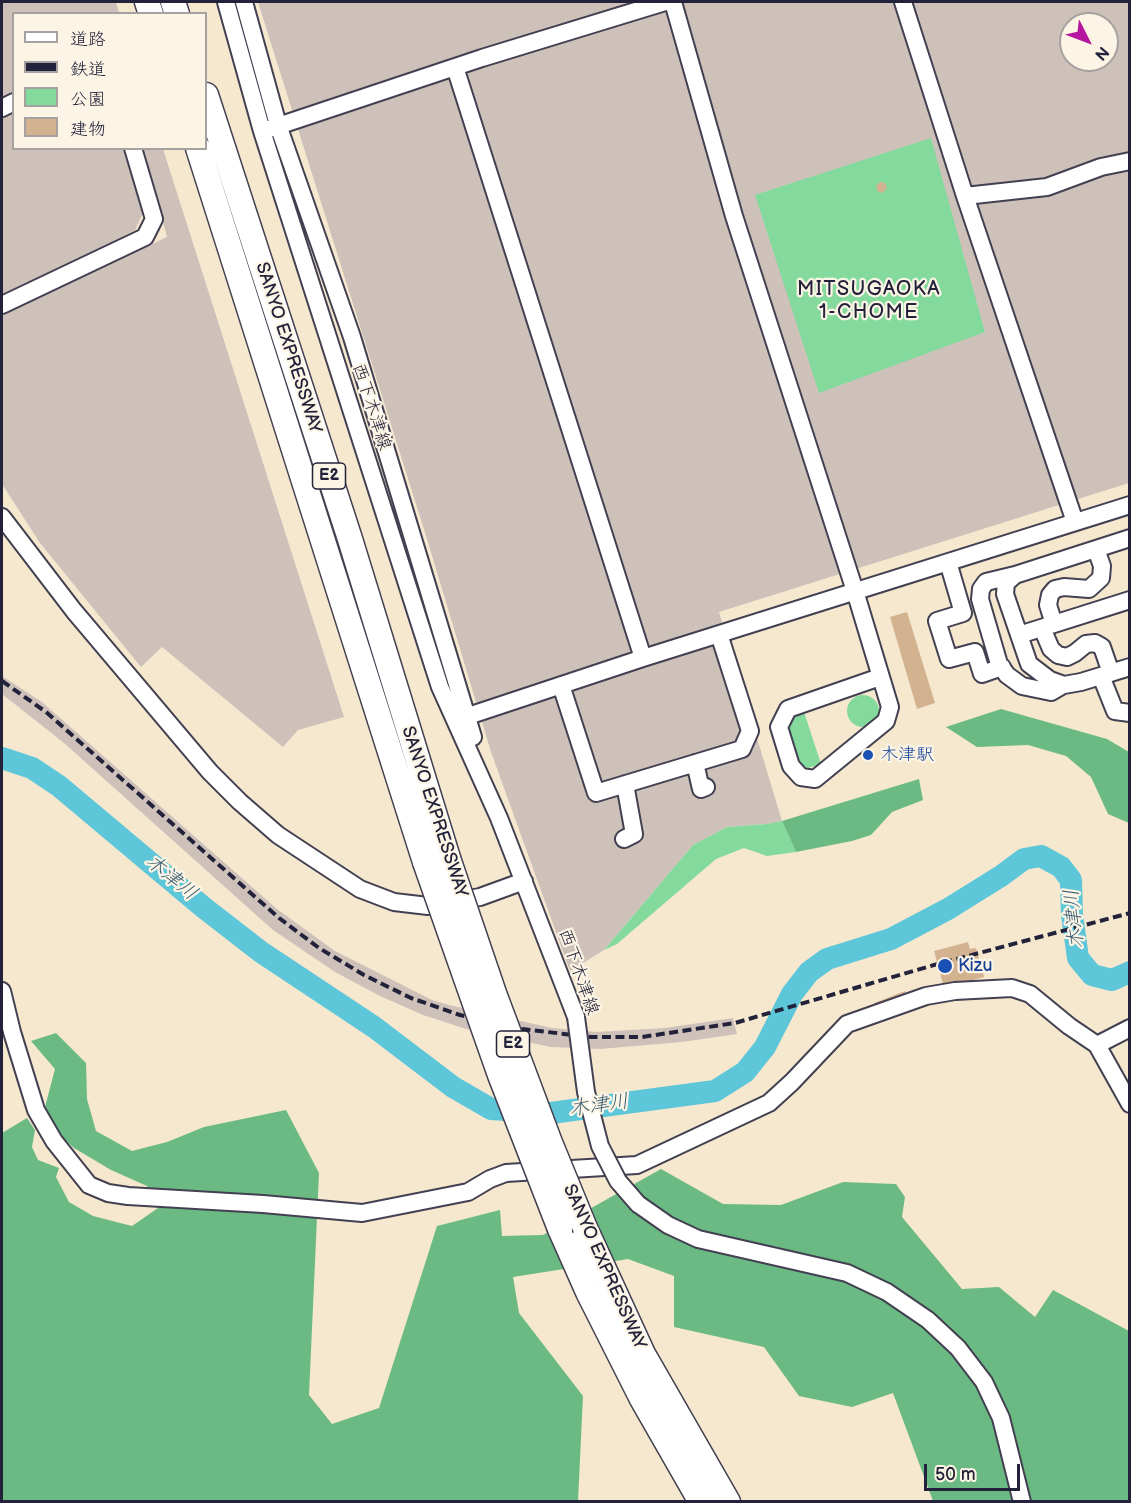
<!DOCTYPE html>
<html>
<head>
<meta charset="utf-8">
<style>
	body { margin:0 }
	#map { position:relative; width:1131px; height:1503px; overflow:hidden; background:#f5e8cf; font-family:"Balsamiq Sans","Klee One",sans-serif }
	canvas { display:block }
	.frame { position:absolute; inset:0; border:3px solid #22223b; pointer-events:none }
	.legend { position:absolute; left:12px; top:12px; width:195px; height:138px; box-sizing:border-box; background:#fcf5e5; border:2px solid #a5a1a1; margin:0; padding:8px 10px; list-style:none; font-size:18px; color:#22223b }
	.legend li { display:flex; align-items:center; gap:12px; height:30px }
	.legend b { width:30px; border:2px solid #a5a1a1 }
	.north { position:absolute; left:1059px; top:12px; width:60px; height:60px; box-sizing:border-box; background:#fcf5e5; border:2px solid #a5a1a1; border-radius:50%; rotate:132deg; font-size:16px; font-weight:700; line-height:24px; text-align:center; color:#22223b }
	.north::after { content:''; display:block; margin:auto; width:21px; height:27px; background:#b5179e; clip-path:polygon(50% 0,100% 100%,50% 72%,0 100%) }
	.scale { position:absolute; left:924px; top:1464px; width:96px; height:27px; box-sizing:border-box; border:3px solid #22223b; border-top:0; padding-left:8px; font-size:18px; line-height:21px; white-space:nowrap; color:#22223b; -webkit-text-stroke:4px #fcf5e5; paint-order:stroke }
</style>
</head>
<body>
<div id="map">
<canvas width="1131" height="1503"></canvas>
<div class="frame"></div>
<ul class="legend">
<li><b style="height:8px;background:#fff"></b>道路</li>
<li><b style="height:8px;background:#22223b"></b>鉄道</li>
<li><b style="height:16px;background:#84da9d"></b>公園</li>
<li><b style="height:16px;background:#d3b290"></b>建物</li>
</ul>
<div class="north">N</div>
<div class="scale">50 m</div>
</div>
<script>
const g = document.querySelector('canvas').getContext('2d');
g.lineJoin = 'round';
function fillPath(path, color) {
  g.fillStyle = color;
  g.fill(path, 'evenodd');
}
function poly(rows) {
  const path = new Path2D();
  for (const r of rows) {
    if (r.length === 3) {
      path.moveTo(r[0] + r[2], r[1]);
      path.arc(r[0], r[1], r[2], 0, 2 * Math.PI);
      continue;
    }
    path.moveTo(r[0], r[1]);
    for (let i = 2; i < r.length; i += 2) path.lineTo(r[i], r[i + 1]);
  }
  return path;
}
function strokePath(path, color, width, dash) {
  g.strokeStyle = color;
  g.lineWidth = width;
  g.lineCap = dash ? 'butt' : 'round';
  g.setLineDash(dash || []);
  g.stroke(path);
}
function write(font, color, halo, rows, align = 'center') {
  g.font = font + ' "Balsamiq Sans","Klee One",sans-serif';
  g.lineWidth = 4.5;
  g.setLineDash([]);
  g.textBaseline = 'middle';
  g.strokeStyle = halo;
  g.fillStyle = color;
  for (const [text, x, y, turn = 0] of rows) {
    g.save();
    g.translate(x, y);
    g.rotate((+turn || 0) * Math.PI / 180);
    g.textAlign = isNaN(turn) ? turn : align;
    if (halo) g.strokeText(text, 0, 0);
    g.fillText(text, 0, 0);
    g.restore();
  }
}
fillPath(poly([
	[2,2,116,2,119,13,14,14,13,94,2,100],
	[258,2,1129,2,1129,483,719,612,782,821,767,824,727,827,693,845,604,950,570,971,491,752,427,539],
	[1071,24,1107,24,1107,60,1071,60],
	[13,110,14,148,125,149,143,213,135,230,2,298,2,116],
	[143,149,163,149,344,717,298,730,283,747,162,647,141,667,40,543,2,484,2,315,167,237],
	[2,676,42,702,277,909,335,951,432,1000,449,1005,552,1028,597,1032,665,1028,733,1018,737,1034,682,1042,600,1049,551,1047,466,1029,423,1015,380,996,335,972,273,930,64,743,2,694]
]), '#cec1ba');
fillPath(poly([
	[931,138,985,332,819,393,755,195],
	[863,711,16],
	[804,712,821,764,808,768,801,765,789,731,792,719],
	[782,821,796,852,767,856,744,848,716,859,617,944,604,950,693,845,727,827,767,824]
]), '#84da9d');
fillPath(poly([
	[1001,709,1107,739,1129,752,1129,823,1108,814,1091,777,1066,756,1028,745,977,747,946,727],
	[919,779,923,800,892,812,871,835,852,841,796,852,782,821],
	[56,1033,86,1063,87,1099,96,1131,132,1151,167,1142,204,1127,286,1110,319,1173,309,1395,332,1424,379,1408,437,1226,500,1210,502,1236,543,1235,661,1169,723,1204,781,1205,843,1182,896,1184,905,1197,902,1217,962,1289,999,1287,1035,1317,1053,1290,1129,1331,1129,1501,933,1501,893,1393,852,1407,799,1396,764,1347,674,1327,674,1276,628,1259,513,1277,519,1313,583,1396,578,1501,2,1502,2,1133,27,1118,35,1130,32,1147,38,1160,59,1168,56,1177,69,1202,93,1216,132,1226,158,1208,147,1186,111,1170,74,1148,48,1124,45,1107,55,1069,31,1041]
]), '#6bba84');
strokePath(poly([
	[2,758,32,768,59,786,203,907,261,952,374,1027,453,1087,491,1109,551,1113,715,1091,745,1072,765,1047,792,994,809,972,827,959,891,939,948,909,1001,876,1024,859,1041,856,1061,867,1071,880,1072,915,1078,958,1092,975,1112,980,1130,972]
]), '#5dc6d9', 22);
fillPath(poly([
	[880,182,885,183,887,188,882,193,878,192,876,186],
	[907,612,935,703,917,709,890,617],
	[968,942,970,949,976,948,984,977,944,988,934,951],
	[905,991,908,1000,878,1012,874,1003]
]), '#d3b290');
const minor = poly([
	[226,2,262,131,440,687,499,818,576,1017],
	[244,2,278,125,352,337,473,737],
	[673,2,734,216,855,591,890,707,886,721,815,779,801,777,791,766,779,727,788,709,880,677],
	[903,2,965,196,1075,522],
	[455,67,643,658],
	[2,108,14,102],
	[269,129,482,58,665,2],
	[965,196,1047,187,1101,167,1130,161],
	[2,305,145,237,154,219,133,148],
	[2,517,74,611,210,772,240,802,278,835,360,889,394,902,428,906,480,897,524,881],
	[1130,538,1015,575,1006,583,1005,594,1029,664,1050,680,1064,685,1081,682,1130,667],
	[948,562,963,613,937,621,949,659,975,652,982,674,1002,667],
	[1015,575,986,582,981,589,980,599,999,664,1007,675,1022,686,1051,692,1063,685],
	[1054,624,1048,605,1050,595,1055,589,1064,587,1089,589,1101,578,1102,566,1096,549],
	[1042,628,1051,649,1058,655,1067,657,1075,653,1086,644,1095,643,1102,647,1111,673],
	[1019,635,1130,600],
	[1101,676,1115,711,1130,713],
	[561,685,596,793,742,749,750,731,719,634],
	[456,720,643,658,1130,505],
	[695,763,701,789,706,787],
	[624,839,634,834,625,784],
	[2,991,12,1032,36,1110,54,1141,89,1185,108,1193,128,1196,263,1204,362,1213,468,1192,490,1179,506,1173,637,1165,769,1103,792,1082,847,1024,926,996,955,991,1012,988,1030,994,1069,1026,1097,1045,1130,1104],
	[1097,1045,1130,1028],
	[638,1204,668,1225,698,1239,847,1273,887,1292,928,1320,958,1348,984,1382,1001,1418,1022,1502]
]);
const highway = poly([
	[147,2,151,14],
	[173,2,177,14],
	[206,95,350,539,448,858],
	[198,148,425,862],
	[585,1228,643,1354,728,1502],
	[560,1229,588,1292,642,1399,701,1502]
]);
strokePath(minor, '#424051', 20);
strokePath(highway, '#424051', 27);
strokePath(minor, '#fff', 16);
strokePath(highway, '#fff', 24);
strokePath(poly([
	[2,681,46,712,279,918,319,948,364,975,411,998,460,1015,521,1029,591,1037,642,1037,735,1023,934,965,1130,913]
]), '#22223b', 4, [9, 4.5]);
const minorBridge = poly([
	[576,1017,586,1092,600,1146,618,1181,638,1204]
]);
const highwayBridge = poly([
	[448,858,495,996,549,1140,585,1228],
	[425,862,500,1075,560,1229]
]);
strokePath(minorBridge, '#424051', 20, []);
strokePath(highwayBridge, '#424051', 27, []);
strokePath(minorBridge, '#fff', 16);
strokePath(highwayBridge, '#fff', 24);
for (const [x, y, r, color] of [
	[868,755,6,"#1a4fb4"],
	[945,966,8,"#1a4fb4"]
]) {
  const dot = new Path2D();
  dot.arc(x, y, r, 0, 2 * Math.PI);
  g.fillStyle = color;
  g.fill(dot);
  strokePath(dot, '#fcf5e5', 2);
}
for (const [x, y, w] of [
	[329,476,33],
	[513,1044,33]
]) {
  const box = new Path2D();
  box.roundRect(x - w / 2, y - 13, w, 26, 4.5);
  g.fillStyle = '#fcf5e5';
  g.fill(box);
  strokePath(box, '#22223b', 1.5);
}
write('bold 16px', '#22223b', null, [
	["E2",329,476],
	["E2",513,1044]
]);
write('18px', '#22223b', '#fcf5e5', [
	["SANYO EXPRESSWAY",288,348,72],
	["西下木津線",371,407,72],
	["SANYO EXPRESSWAY",434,812,72],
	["西下木津線",578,972,71],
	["SANYO EXPRESSWAY",604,1267,66]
]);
write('18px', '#164399', '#fcf5e5', [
	["木津駅",880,755],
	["Kizu",958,966]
], 'left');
g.letterSpacing = '1.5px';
write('20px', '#22223b', '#fcf5e5', [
	["MITSUGAOKA",869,290],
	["1-CHOME",869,313]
]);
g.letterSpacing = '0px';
write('italic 20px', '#375b72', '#fcf5e5', [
	["木津川",171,878,39],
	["木津川",1075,919,-96],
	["木津川",599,1106,-8]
]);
</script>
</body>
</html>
